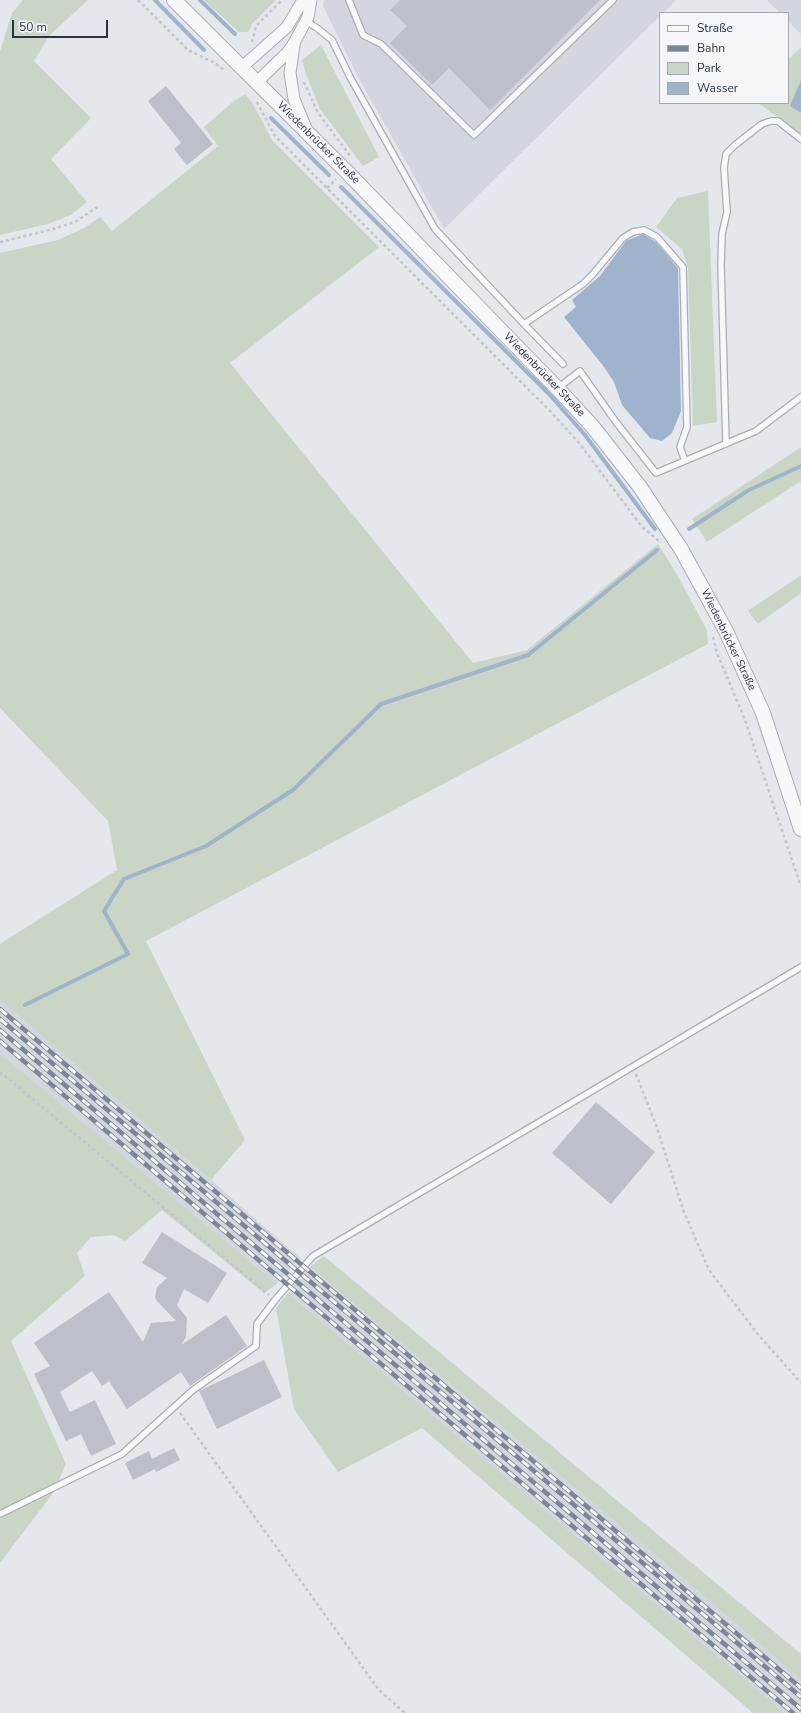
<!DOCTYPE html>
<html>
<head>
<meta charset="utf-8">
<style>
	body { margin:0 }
	#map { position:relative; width:801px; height:1713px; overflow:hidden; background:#e4e7ec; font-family:"Nunito Sans",sans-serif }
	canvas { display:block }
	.legend { position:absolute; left:659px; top:12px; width:130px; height:92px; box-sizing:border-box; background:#f4f6f9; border:1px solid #a4a8b1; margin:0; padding:5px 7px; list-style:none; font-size:12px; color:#2b3445 }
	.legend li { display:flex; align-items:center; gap:8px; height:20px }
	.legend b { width:20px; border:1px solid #a4a8b1 }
	.scale { position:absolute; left:12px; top:20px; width:96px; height:18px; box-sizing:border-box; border:2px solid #2b3445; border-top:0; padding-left:5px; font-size:12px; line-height:14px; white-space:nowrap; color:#2b3445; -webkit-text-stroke:3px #f4f6f9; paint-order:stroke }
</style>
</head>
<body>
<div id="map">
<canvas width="801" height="1713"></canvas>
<ul class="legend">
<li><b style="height:5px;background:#f7f8fa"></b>Straße</li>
<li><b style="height:5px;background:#7d8696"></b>Bahn</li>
<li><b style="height:11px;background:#c9d6c5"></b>Park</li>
<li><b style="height:11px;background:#9fb4cc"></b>Wasser</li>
</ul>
<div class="scale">50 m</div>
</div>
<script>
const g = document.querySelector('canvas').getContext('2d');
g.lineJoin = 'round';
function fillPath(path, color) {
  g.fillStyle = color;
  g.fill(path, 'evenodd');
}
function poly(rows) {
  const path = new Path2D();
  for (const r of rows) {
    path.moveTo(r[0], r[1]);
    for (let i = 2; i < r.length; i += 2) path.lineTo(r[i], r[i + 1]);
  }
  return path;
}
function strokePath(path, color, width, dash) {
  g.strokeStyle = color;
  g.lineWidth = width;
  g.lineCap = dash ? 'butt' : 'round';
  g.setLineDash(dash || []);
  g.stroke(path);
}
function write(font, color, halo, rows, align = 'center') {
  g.font = font + ' "Nunito Sans",sans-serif';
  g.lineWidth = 3.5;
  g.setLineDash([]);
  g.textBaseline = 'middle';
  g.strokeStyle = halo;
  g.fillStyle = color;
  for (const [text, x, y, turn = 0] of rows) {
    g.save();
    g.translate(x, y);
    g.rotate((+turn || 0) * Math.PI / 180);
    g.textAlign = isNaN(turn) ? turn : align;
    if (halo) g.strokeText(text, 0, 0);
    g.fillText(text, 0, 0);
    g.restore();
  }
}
fillPath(poly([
	[324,0,676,0,663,13,660,13,660,16,444,229,358,77,323,6],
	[767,0,801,0,801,34,788,21,788,13,780,13],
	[0,1000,211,1180,300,1258,277,1284,0,1053],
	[310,1267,697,1590,801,1680,801,1713,785,1713,288,1293]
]), '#d2d6de');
fillPath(poly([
	[23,0,88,0,49,36,34,61,91,118,51,159,87,202,71,215,48,224,0,235,0,51,12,13],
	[204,0,276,0,252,24,248,32,239,32],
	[321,45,379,157,363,166,320,109,306,74,302,60],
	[801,47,801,134,758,103,788,103,788,60],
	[245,94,253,104,272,140,379,247,230,363,473,663,527,650,658,544,675,571,707,630,708,644,146,941,245,1140,211,1180,0,1000,0,944,117,870,108,821,0,708,0,253,58,240,84,228,100,217,112,231,218,146,204,127,234,101],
	[708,191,717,422,693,426,688,268,682,249,656,227,677,198],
	[801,447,801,481,707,542,692,519],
	[801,575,801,593,758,624,748,611],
	[0,1053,277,1284,264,1293,162,1210,125,1241,114,1235,91,1237,77,1253,85,1276,11,1341,66,1464,54,1492,0,1563],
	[324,1256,801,1654,801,1680,697,1590,310,1267],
	[288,1293,785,1713,753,1713,422,1428,338,1472,294,1409,276,1308]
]), '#c9d6c5');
fillPath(poly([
	[801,80,801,113,790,106],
	[643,234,656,242,678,268,681,411,672,433,662,441,650,438,622,405,614,382,604,367,564,317,576,307,572,300,600,276,626,241]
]), '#9fb4cc');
strokePath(poly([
	[155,0,204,50],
	[200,0,235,34],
	[271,118,329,175],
	[341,187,549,394,585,435,655,529],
	[689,529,749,490,801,466],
	[25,1005,128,954,104,911,124,879,206,846,293,790,381,704,528,655,657,550]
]), '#9fb4cc', 4);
fillPath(poly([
	[400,0,600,0,490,110,449,68,432,85,390,43,407,26,390,10],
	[166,86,213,144,187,165,174,149,181,143,148,101],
	[596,1102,655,1152,611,1204,552,1153],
	[162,1232,227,1273,208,1303,184,1289,177,1305,187,1318,186,1337,181,1345,226,1315,247,1346,190,1386,181,1372,127,1409,109,1381,102,1386,92,1371,60,1392,70,1412,95,1400,116,1444,91,1456,81,1434,66,1441,34,1374,50,1366,34,1343,109,1292,143,1342,151,1323,176,1321,157,1301,155,1297,157,1287,167,1278,142,1263],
	[264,1360,282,1397,217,1429,199,1391],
	[174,1448,180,1460,156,1472,155,1469,133,1480,125,1463,149,1451,152,1459]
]), '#bbc0ca');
const service = poly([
	[349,0,363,35,381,44,474,135,613,0],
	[306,21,317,28,332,40,350,77,435,229,524,324],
	[563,364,524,324,583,284,593,274,623,238,633,232,644,230,657,237,683,267,687,427,680,447,685,461],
	[558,388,580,371,616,422,656,473,756,431,801,397],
	[726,444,721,265,722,234,727,212,724,168,726,154,735,145,762,124,771,121,778,121,801,139],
	[0,1514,122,1454,193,1390,256,1346,257,1324,275,1300,313,1256,801,967]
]);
const minor = poly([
	[294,45,290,73,294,99,307,131],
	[242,67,287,27,303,0],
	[257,82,288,52,294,43,308,17,311,0]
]);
const tertiary = poly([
	[174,0,345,170,558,389,593,427,640,487,681,549,726,631,763,713,801,829]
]);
strokePath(service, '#a9aeb7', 8);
strokePath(minor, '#a9aeb7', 13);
strokePath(tertiary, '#a9aeb7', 16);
strokePath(poly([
	[138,0,188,50,215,63,225,71],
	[252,42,256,26,282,0],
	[304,82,318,113,351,157],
	[257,102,275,136,551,412,579,443,642,527,659,541],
	[327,188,336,179],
	[0,242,53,229,75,222,99,206],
	[713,637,717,653,745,720,801,887],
	[0,1072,269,1295],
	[636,1074,656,1125,684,1212,709,1270,756,1332,801,1383],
	[180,1413,379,1690,405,1713]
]), '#c2c5cb', 2.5, [3, 3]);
strokePath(service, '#f7f8fa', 5.5);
strokePath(minor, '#f7f8fa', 11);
strokePath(tertiary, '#f7f8fa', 14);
const rail = poly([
	[0,1009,801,1688],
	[0,1019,801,1697],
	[0,1030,801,1709],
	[0,1041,793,1713]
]);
strokePath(rail, '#7d8696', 4.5);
strokePath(rail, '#f4f6f9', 3, [9]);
write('11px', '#2b3445', '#f4f6f9', [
	["Wiedenbrücker Straße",318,143,45],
	["Wiedenbrücker Straße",544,375,46],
	["Wiedenbrücker Straße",728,640,64]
]);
</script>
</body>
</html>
